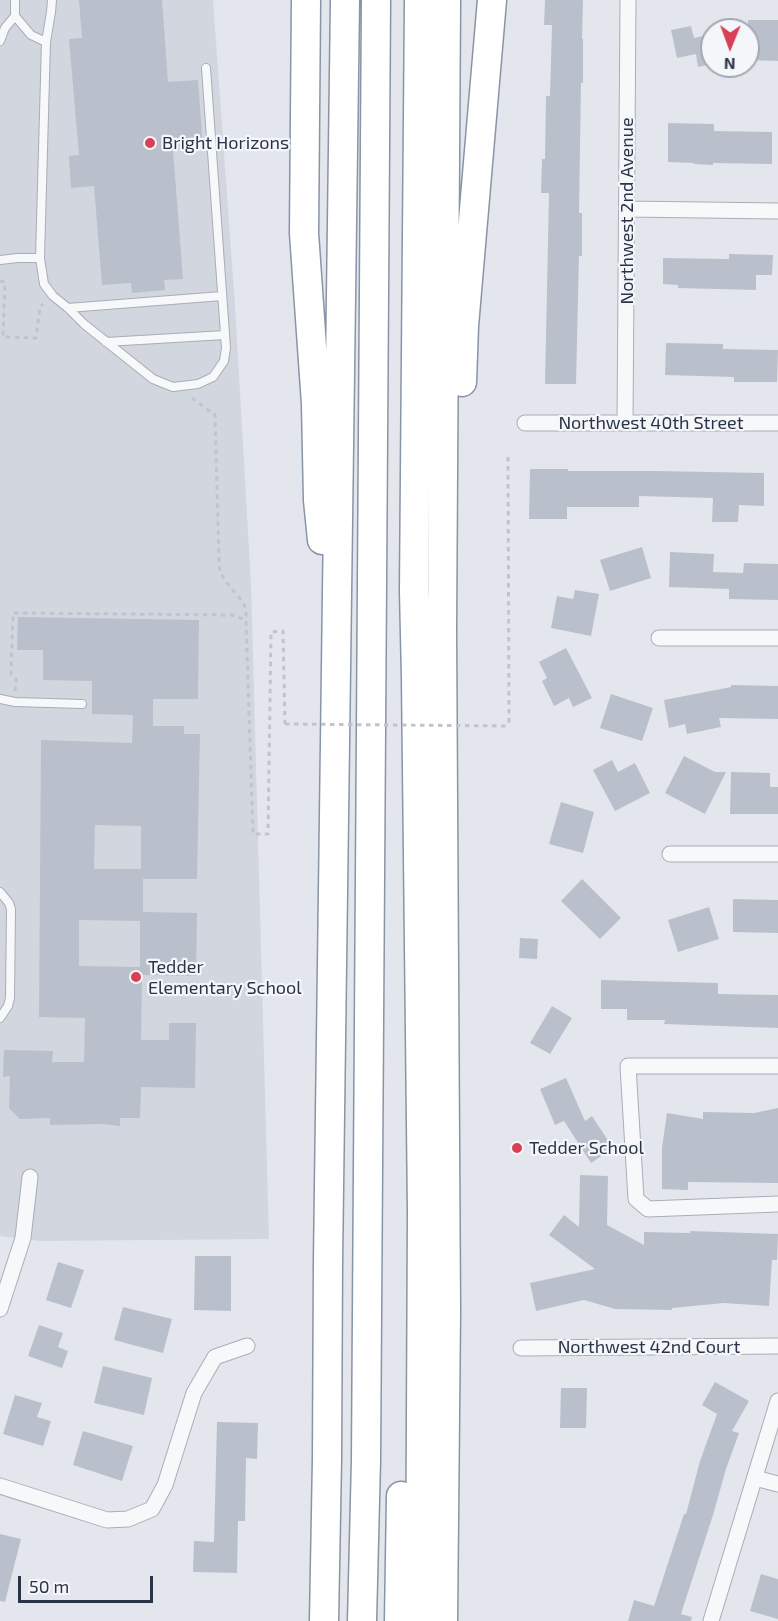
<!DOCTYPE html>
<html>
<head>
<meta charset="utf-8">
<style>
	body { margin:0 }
	#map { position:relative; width:778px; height:1621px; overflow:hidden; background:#e3e7ed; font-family:"Exo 2",sans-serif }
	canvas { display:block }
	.north { position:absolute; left:700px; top:18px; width:60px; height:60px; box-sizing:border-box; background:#f4f6f9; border:2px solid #a3a8b2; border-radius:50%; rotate:181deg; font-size:16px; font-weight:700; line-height:24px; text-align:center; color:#293447 }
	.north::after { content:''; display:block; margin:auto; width:21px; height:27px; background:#da4055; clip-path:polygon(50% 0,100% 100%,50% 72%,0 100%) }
	.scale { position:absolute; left:18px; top:1576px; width:135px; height:27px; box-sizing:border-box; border:3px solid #293447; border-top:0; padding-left:8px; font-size:18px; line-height:21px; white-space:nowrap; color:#293447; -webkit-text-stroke:4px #f4f6f9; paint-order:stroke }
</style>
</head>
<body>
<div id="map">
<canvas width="778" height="1621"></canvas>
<div class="north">N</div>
<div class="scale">50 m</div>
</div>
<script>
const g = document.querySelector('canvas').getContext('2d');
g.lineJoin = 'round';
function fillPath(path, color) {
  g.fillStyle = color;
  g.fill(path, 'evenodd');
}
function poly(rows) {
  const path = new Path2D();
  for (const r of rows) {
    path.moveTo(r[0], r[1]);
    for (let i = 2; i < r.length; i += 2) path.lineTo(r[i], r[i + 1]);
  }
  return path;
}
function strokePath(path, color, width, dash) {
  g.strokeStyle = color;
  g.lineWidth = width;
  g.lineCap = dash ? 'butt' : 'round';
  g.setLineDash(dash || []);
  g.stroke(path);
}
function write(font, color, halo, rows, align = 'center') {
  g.font = font + ' "Exo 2",sans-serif';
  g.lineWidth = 4.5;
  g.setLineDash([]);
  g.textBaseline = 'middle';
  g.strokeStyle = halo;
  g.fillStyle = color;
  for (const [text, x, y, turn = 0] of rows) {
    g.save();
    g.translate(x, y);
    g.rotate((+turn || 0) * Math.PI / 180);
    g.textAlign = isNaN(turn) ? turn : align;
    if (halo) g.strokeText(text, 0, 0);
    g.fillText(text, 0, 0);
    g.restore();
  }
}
fillPath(poly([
	[0,0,213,0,235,306,251,584,269,1239,40,1241,0,1236]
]), '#d1d6df');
fillPath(poly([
	[79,0,162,0,168,82,198,80,203,148,173,150,183,279,164,280,165,290,132,293,131,283,102,285,94,186,71,188,69,156,79,155,69,39,82,38],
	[545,0,583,0,582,39,583,39,583,83,581,83,579,213,582,213,582,256,579,256,576,384,545,384,549,193,541,193,542,159,545,159,546,96,550,96,552,25,544,25],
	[748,20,778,20,778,61,748,60],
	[691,26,694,38,712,34,712,64,698,67,696,54,677,58,671,30],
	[668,123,714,124,714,131,772,132,772,164,713,163,713,165,694,164,694,163,668,162],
	[729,254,773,255,772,275,756,275,756,290,678,288,678,285,663,284,663,258,729,259],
	[666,343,723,344,723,349,778,350,777,382,734,382,734,377,665,375],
	[530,469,568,469,568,471,657,471,764,473,764,506,739,505,738,522,712,522,713,498,639,496,639,507,567,507,567,519,529,519],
	[642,547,651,578,610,591,600,560],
	[670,552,714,554,713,572,743,573,744,563,778,564,778,600,729,599,729,589,669,587],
	[575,590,599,594,591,636,551,628,557,596,573,599],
	[18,617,199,620,198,699,153,699,153,726,184,726,184,734,200,734,197,879,143,879,143,912,197,913,196,976,142,975,141,1040,169,1040,169,1023,196,1023,195,1088,141,1087,140,1118,120,1118,120,1126,103,1124,50,1125,50,1118,20,1119,9,1108,10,1076,3,1077,4,1050,53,1051,52,1062,84,1062,85,1018,39,1017,41,740,132,743,133,715,92,714,92,681,43,680,43,650,17,650],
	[95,825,141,826,141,869,94,869],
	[79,920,140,921,140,967,79,966],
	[566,648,592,698,573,707,569,698,554,706,542,681,547,678,539,662],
	[731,685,778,686,778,719,719,718,721,727,687,734,685,724,669,728,664,700,731,687],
	[611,694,653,708,642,741,600,728],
	[684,756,715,772,726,772,705,814,665,793],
	[612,760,618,772,635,763,650,793,615,811,593,770],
	[731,772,770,773,770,787,778,787,778,814,730,814],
	[561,802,594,812,583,853,549,844],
	[582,879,621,918,600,939,561,901],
	[733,899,778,900,778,933,733,932],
	[709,907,719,939,678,952,668,920],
	[520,938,538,939,537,959,519,958],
	[601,980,718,983,718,994,778,995,778,1028,664,1024,665,1020,627,1020,627,1009,601,1009],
	[552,1006,572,1018,550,1054,530,1043],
	[566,1078,585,1121,592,1116,613,1148,591,1163,564,1121,555,1125,540,1089],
	[778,1108,778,1183,688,1182,688,1190,662,1189,662,1148,667,1113,703,1119,703,1112,754,1113],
	[580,1175,608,1176,607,1225,644,1245,644,1232,690,1233,690,1231,778,1234,777,1260,772,1260,769,1306,724,1303,672,1308,672,1310,615,1309,584,1300,536,1311,530,1283,595,1269,549,1235,564,1215,579,1227],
	[195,1256,231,1256,231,1311,194,1310],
	[58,1262,84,1270,71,1308,46,1300],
	[123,1307,172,1319,163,1353,114,1340],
	[39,1325,63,1333,58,1347,68,1351,62,1368,28,1356],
	[103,1366,152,1378,144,1415,94,1403],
	[715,1382,749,1401,732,1431,739,1433,726,1469,713,1515,681,1614,692,1617,691,1621,628,1621,634,1600,654,1606,684,1514,686,1514,700,1461,717,1414,702,1405],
	[561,1388,587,1388,586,1428,560,1428],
	[15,1395,42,1403,37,1417,51,1421,43,1446,3,1434],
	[217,1422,258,1423,257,1459,246,1458,245,1521,238,1521,237,1573,193,1572,194,1541,214,1542],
	[83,1431,133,1446,122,1481,73,1465],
	[0,1534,21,1539,5,1602,0,1601],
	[761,1574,778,1579,778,1619,750,1611]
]), '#bac0cb');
const lane = poly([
	[52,0,51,12,46,42,40,258,44,284,53,296,68,308,84,324,153,379,173,387,198,384,213,377,224,361,226,348,206,68],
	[15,16,31,35,46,42],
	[0,41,5,28,15,16,15,0],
	[0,260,17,258,40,258],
	[68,308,222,296],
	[106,342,225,335],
	[0,699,15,702,82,704],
	[0,892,9,903,11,909,10,998,8,1006,0,1018]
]);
const street = poly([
	[627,209,778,211],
	[525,423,778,423],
	[625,423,628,0],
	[659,638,778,638],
	[670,854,778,854],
	[778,1066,628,1066,636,1199,648,1209,778,1204],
	[0,1309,23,1238,30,1177],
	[521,1348,778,1346],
	[755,1478,778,1484],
	[0,1486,107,1520,128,1519,152,1509,165,1485,194,1393,215,1357,247,1346],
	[711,1621,778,1401]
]);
const highway = poly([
	[306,0,304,233,316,404,318,500,322,540],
	[419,0,414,591,416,678,422,1212,420,1621],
	[462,382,464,326,492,0],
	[324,1621,327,1459,328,1261,345,0],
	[362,1621,366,1460,376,0],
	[399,1621,401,1496],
	[443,1621,446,1311,442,630,446,0]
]);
strokePath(lane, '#a7aeb8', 10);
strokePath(street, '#a7aeb8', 17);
strokePath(highway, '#8994a5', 31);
strokePath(poly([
	[0,281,5,282,3,337,36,338,40,307,43,304],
	[192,398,215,415,219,558,220,572,227,583,242,601,246,609,246,620],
	[508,457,509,726],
	[15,691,16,679,11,674,13,613,232,615,246,620,253,834,268,834,271,632,283,631,285,724]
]), '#c1c5cb', 3, [4.5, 4.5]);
strokePath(lane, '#f7f8fa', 8);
strokePath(street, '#f7f8fa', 15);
strokePath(highway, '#fff', 28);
strokePath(poly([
	[285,724,509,726]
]), '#c1c5cb', 3, [4.5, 4.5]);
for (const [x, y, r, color] of [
	[150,143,6,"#da4055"],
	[136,977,6,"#da4055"],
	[517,1148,6,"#da4055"]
]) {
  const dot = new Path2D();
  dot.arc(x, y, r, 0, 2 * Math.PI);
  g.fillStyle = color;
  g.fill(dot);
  strokePath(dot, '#f4f6f9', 2);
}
write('18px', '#293447', '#f4f6f9', [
	["Bright Horizons",162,143],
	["Tedder",148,967],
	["Elementary School",148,988],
	["Tedder School",529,1148]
], 'left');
write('18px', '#293447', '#f4f6f9', [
	["Northwest 2nd Avenue",627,211,-90],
	["Northwest 40th Street",651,423],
	["Northwest 42nd Court",649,1347]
]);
</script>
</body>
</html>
